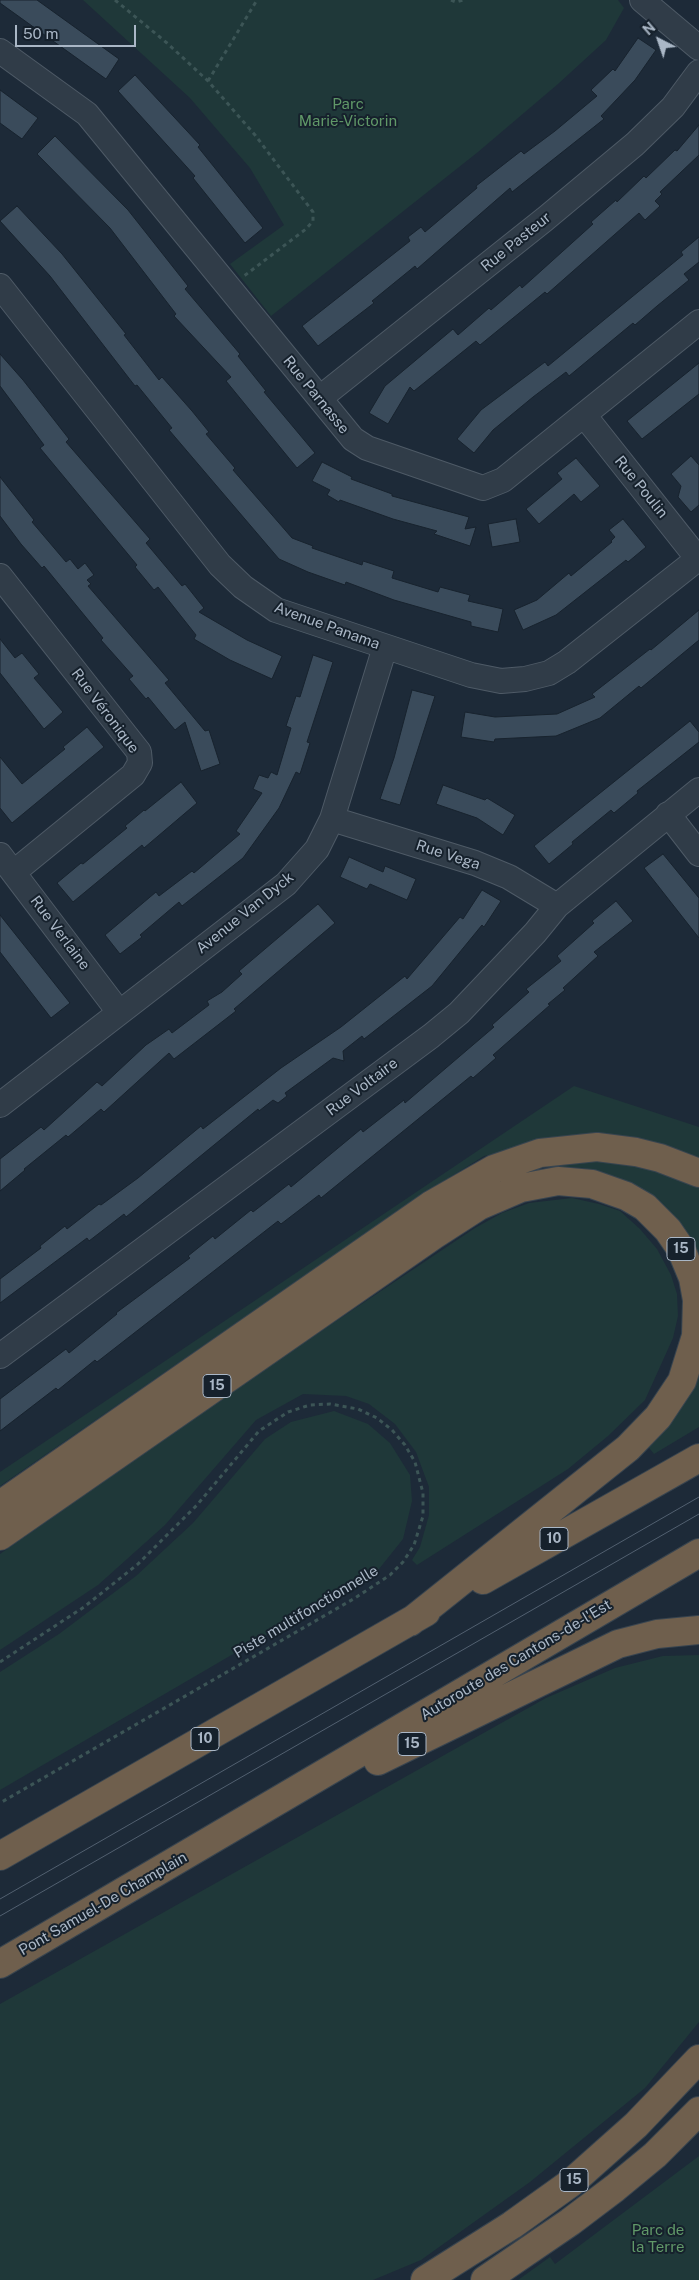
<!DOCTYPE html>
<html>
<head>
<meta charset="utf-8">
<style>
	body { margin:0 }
	#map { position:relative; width:699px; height:2280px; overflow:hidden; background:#1d2a38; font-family:"Public Sans",sans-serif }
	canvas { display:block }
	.north { position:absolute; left:634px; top:15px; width:50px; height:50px; -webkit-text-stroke:4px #16212c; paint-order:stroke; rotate:319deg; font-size:14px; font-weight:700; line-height:20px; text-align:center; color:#aab7c6 }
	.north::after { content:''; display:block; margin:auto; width:18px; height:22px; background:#aab7c6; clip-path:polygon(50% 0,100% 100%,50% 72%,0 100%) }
	.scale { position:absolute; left:15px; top:25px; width:121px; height:22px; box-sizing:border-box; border:2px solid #aab7c6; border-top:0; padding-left:6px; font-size:15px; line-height:18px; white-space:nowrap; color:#aab7c6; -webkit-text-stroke:4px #16212c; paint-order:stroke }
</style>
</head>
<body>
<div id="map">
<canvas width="699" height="2280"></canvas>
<div class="north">N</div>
<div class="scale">50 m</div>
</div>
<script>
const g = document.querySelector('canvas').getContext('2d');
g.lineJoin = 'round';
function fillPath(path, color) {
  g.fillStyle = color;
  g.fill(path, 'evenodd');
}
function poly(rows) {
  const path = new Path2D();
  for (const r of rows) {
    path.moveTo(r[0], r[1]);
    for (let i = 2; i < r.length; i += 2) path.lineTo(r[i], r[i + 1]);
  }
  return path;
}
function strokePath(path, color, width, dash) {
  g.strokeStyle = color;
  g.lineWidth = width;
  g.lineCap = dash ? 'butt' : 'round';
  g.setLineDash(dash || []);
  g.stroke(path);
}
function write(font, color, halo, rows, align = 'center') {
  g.font = font + ' "Public Sans",sans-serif';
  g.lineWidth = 4;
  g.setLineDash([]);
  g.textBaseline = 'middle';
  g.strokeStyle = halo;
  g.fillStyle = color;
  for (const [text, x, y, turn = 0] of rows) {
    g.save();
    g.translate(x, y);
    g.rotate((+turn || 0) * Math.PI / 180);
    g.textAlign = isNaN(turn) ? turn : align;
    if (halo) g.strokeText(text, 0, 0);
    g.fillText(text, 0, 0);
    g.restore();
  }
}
fillPath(poly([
	[83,0,618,0,624,8,606,40,558,84,478,152,271,316,230,264,284,225,250,168,190,98],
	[574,1086,699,1127,699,1162,646,1143,588,1134,484,1156,417,1198,0,1486,0,1472],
	[559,1158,625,1159,699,1185,699,1262,632,1185,609,1175,583,1168,560,1167],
	[572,1198,599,1204,620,1211,640,1229,657,1249,671,1275,677,1294,678,1316,673,1338,645,1400,608,1436,568,1469,417,1565,412,1560,420,1547,429,1515,429,1487,416,1452,395,1424,369,1404,346,1396,303,1394,256,1420,165,1525,98,1585,0,1650,0,1554,272,1364,475,1228,502,1213,529,1203],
	[699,1360,699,1427,654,1454,646,1444],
	[334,1411,368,1424,390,1443,410,1475,412,1501,403,1539,379,1569,0,1790,0,1672,59,1634,136,1576,193,1523,265,1439,291,1422],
	[699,1655,699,2022,645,2088,530,2182,421,2260,373,2280,0,2280,0,2004,546,1698,615,1668,663,1656],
	[699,2156,699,2280,518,2280,550,2257,555,2264]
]), '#1f3839');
const building = poly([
	[0,0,37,0,119,59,106,79,0,3,0,0],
	[638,38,656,50,635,80,601,116,604,119,512,192,510,188,417,269,415,266,372,301,374,303,318,346,302,326,410,241,408,237,421,227,425,232,477,188,476,186,521,151,524,154,555,131,597,96,591,90,613,69,615,71,638,38],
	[135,75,200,145,198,147,263,228,245,243,193,178,195,176,118,91,135,75],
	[0,90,38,118,22,139,0,123,0,90],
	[699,125,699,155,660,192,662,194,655,201,660,206,645,220,639,213,547,294,545,292,480,345,476,341,414,391,410,387,388,424,369,413,385,386,453,329,458,335,489,308,491,310,520,285,522,288,593,224,591,222,616,200,617,202,644,176,646,178,675,150,677,151,699,125],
	[55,136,128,210,188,286,185,289,240,354,238,356,266,391,264,392,315,453,297,468,226,381,231,377,174,316,176,314,110,228,37,154,55,136],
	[17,206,62,254,126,334,124,335,159,380,162,377,192,411,209,432,206,434,235,468,233,470,292,538,313,546,312,548,362,565,363,561,394,571,392,578,438,592,440,587,470,595,468,601,503,609,498,632,471,626,471,622,394,600,346,582,345,585,308,572,279,559,169,430,172,428,137,385,135,386,50,276,0,221,17,206],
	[699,237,699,262,684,274,689,280,657,306,635,325,633,323,569,376,566,372,533,397,493,430,474,453,457,439,481,410,545,362,548,366,683,255,681,252,699,237],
	[0,354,23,380,69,439,66,442,150,539,146,543,182,586,185,584,204,608,199,612,247,640,282,656,272,679,230,660,194,639,196,635,158,587,154,590,135,567,137,565,40,448,44,445,0,386,0,354],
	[699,363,699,394,642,439,627,421,699,363],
	[691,456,699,465,699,505,691,512,678,497,681,486,671,474,691,456],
	[576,458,600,486,581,502,574,494,539,524,526,509,562,479,557,473,576,458],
	[322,462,352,477,351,479,392,494,392,496,469,517,465,529,476,527,470,546,434,534,437,531,393,519,340,500,339,502,327,495,330,490,312,481,322,462],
	[0,477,34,520,32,522,66,562,70,559,78,569,85,563,94,575,87,580,91,584,88,586,169,680,165,683,205,731,209,730,220,764,201,771,185,722,175,730,148,697,146,699,129,679,133,676,101,640,103,638,44,566,42,568,21,544,0,516,0,477],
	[516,519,520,542,492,547,488,524,516,519],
	[623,519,646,547,628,562,626,560,556,615,523,630,514,610,537,600,569,573,571,576,612,542,611,541,615,537,609,530,623,519],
	[699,610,699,640,641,688,639,686,600,718,556,736,495,739,494,742,461,737,465,712,495,717,557,714,595,697,592,694,650,649,651,650,699,610],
	[0,639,15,658,22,653,39,674,34,678,63,712,44,729,0,673,0,639],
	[313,655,333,662,307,742,310,743,300,774,296,772,279,808,243,858,182,906,179,902,140,935,142,937,120,954,105,935,156,892,159,896,192,871,194,873,240,834,236,831,262,793,253,789,259,775,268,778,271,772,277,775,291,728,286,726,296,696,300,697,313,655],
	[412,690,435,696,400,805,380,799,394,758,412,690],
	[690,721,699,732,699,742,637,791,638,793,614,813,611,810,572,842,573,844,549,864,534,846,690,721],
	[87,727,104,747,12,823,0,808,0,757,22,784,65,749,63,747,87,727],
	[181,782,197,803,144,848,142,845,73,902,57,883,81,863,83,864,127,828,125,826,144,810,145,811,181,782],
	[443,785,485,800,487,798,515,815,503,835,477,818,436,804,443,785],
	[663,854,699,898,699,938,644,868,663,854],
	[349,857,383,872,385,866,416,879,407,900,370,884,367,889,340,877,349,857],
	[482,890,501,901,484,927,482,925,432,986,364,1039,362,1036,343,1051,344,1061,333,1058,285,1093,287,1096,278,1103,273,1100,259,1111,258,1109,126,1217,124,1214,89,1241,87,1238,0,1303,0,1279,41,1248,40,1246,65,1226,67,1229,99,1204,101,1205,138,1178,201,1126,203,1129,281,1068,341,1027,405,976,407,979,460,917,463,919,482,890],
	[616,901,633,921,594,952,598,956,563,988,565,990,548,1004,550,1005,493,1055,496,1058,473,1078,471,1076,321,1198,319,1195,281,1224,278,1221,97,1362,95,1360,58,1390,56,1388,0,1431,0,1399,66,1349,69,1353,117,1314,116,1313,190,1258,188,1256,213,1236,215,1239,251,1210,253,1212,289,1184,291,1187,361,1129,363,1132,404,1100,405,1103,494,1027,492,1025,529,992,526,989,561,961,557,956,594,923,592,921,616,901],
	[318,904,335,923,234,1009,236,1011,174,1059,169,1053,104,1112,101,1109,68,1137,66,1135,24,1169,25,1170,0,1191,0,1159,41,1127,44,1130,97,1082,102,1086,146,1045,169,1029,172,1033,209,1005,207,1001,222,992,242,974,239,971,318,904],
	[0,915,70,1003,51,1018,0,952,0,915]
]);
fillPath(building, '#3a4b5b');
strokePath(building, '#18232e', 1);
const minor = poly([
	[642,0,699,48],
	[0,51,87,114,353,439,367,448,483,488,503,480,699,322],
	[0,286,220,565,243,587,276,610,471,675,501,681,525,679,549,673,567,662,699,558],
	[320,398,545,219,635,144,673,107,699,72],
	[584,415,698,559],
	[0,576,139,752,140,763,133,775,14,872],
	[668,814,699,854],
	[332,819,475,863,509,877,557,906],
	[0,855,119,1012],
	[0,1105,286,884,317,849,332,819,385,647],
	[0,1356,431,1036,459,1013,535,933,557,906,699,790]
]);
const highway = poly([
	[0,1505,431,1205,494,1169,540,1153,597,1147,636,1152,660,1158,699,1173],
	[0,1536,434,1235,479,1206,521,1188,558,1181,592,1184,626,1196,645,1207,668,1230,681,1249,693,1278,697,1300,696,1336,682,1381,658,1417,628,1448,410,1622],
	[483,1580,699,1458],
	[378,1761,618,1644,657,1634,699,1630],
	[0,1856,426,1612],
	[0,1964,699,1553],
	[425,2280,512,2225,572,2182,636,2125,699,2059],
	[485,2280,570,2222,615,2188,655,2155,699,2111]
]);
strokePath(minor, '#4e5a66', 26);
strokePath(highway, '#38444f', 30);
strokePath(poly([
	[115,0,167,43,208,81,255,135,313,212,313,221,306,229,244,276],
	[451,0,456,2,463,0],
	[208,81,257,0],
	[0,1662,84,1607,138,1564,197,1505,259,1431,288,1412,310,1405,330,1404,358,1409,377,1418,392,1430,405,1445,415,1462,423,1493,423,1516,414,1545,403,1562,390,1575,355,1598,0,1803]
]), '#3c5556', 3, [4, 4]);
strokePath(minor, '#303c48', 24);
strokePath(highway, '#6f5f4d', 28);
strokePath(poly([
	[0,1899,699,1497],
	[0,1916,699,1514]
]), '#526070', 1);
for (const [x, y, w] of [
	[681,1249,28],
	[217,1386,28],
	[554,1539,28],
	[205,1739,28],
	[412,1744,28],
	[574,2180,28]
]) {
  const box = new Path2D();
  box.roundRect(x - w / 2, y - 11.5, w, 23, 4);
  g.fillStyle = '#16212c';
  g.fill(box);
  strokePath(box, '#aab7c6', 1);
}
write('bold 14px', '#aab7c6', null, [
	["15",681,1249],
	["15",217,1386],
	["10",554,1539],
	["10",205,1739],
	["15",412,1744],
	["15",574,2180]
]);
write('15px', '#609868', '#16212c', [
	["Parc",348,104],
	["Marie-Victorin",348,121],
	["Parc de",658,2230],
	["la Terre",658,2247]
]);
write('15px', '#aab7c6', '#16212c', [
	["Rue Pasteur",516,242,-39],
	["Rue Parnasse",316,395,51],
	["Rue Poulin",641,487,51],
	["Avenue Panama",327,626,20],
	["Rue Véronique",105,711,53],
	["Rue Vega",448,855,18],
	["Avenue Van Dyck",245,913,-39],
	["Rue Verlaine",60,933,53],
	["Rue Voltaire",362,1087,-37],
	["Piste multifonctionnelle",306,1612,-31],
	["Autoroute des Cantons-de-l'Est",516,1660,-31],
	["Pont Samuel-De Champlain",103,1904,-30]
]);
</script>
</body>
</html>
